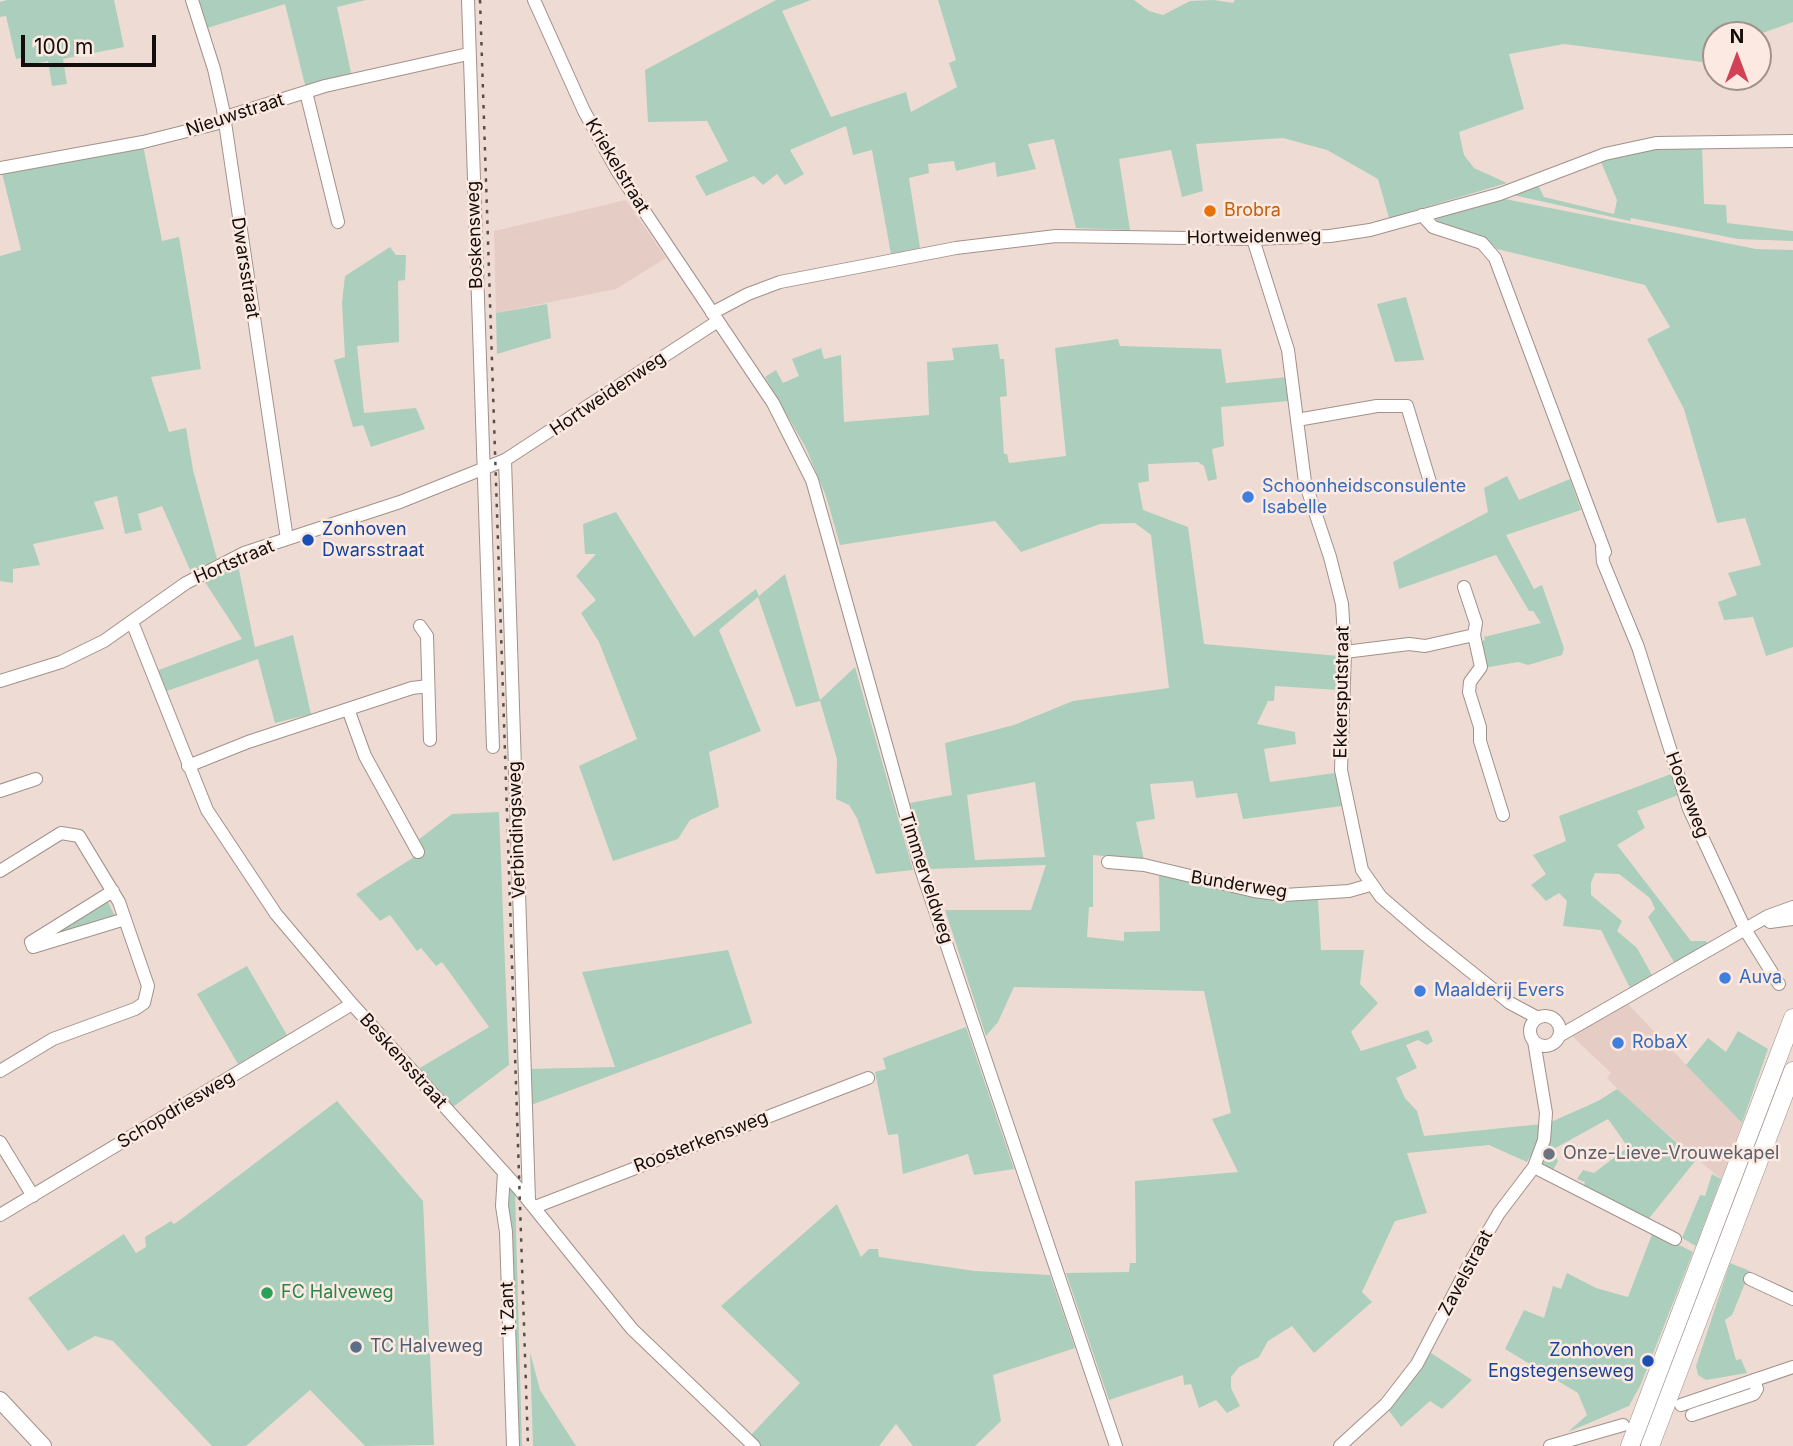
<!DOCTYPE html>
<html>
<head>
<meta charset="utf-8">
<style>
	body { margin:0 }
	#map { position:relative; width:1793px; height:1446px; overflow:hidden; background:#eedcd4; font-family:Inter,sans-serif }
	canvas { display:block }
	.north { position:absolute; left:1702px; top:21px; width:70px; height:70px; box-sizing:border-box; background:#fce9e1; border:2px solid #9f918b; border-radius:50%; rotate:0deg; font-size:19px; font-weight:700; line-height:28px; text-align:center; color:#130e0b }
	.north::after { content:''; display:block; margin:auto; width:24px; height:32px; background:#d24256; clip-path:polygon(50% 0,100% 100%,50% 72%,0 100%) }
	.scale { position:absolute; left:21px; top:35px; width:135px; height:32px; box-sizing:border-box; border:4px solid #130e0b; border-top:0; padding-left:9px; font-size:21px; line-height:24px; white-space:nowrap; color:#130e0b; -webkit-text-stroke:5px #fce9e1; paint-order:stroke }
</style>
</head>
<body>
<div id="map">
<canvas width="1793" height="1446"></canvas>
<div class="north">N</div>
<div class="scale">100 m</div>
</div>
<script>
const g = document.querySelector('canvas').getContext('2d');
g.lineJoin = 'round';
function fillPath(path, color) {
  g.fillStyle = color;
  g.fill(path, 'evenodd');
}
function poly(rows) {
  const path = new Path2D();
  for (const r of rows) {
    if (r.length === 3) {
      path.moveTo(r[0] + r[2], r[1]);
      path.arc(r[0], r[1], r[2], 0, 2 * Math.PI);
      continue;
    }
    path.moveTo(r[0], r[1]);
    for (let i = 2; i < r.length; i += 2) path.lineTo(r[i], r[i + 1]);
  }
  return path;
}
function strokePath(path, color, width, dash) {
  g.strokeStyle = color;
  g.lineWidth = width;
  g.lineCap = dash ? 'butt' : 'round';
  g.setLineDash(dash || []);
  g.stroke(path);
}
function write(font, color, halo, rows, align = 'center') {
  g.font = font + ' Inter,sans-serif';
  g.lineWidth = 5;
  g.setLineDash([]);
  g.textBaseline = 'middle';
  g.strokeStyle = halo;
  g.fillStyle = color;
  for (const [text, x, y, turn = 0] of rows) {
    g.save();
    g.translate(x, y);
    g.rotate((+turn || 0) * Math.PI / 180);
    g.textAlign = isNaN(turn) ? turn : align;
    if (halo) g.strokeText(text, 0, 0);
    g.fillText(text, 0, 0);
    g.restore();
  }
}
fillPath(poly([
	[626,200,666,258,616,289,496,313,494,231],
	[1626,1002,1742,1123,1721,1179,1628,1100,1607,1078,1611,1073,1569,1033]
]), '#e5ccc5');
fillPath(poly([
	[7,0,114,0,124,47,63,59,67,84,52,86,48,61,24,66,21,58,16,59,6,16,0,17,0,2],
	[195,0,366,0,337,7,352,77,306,89,285,4,204,29],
	[776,0,811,0,782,11,831,117,906,92,911,112,957,87,949,63,956,60,938,0,1134,0,1149,11,1163,15,1190,1,1214,0,1233,3,1235,0,1793,0,1793,22,1757,35,1716,35,1716,50,1703,55,1702,62,1564,44,1509,54,1524,109,1459,132,1464,155,1474,168,1507,183,1389,218,1378,179,1327,150,1283,138,1196,144,1203,191,1182,197,1171,150,1119,159,1130,230,1076,228,1054,139,1028,144,1036,169,997,177,995,162,956,171,954,161,928,164,929,173,909,178,920,248,891,254,872,150,853,155,846,126,790,150,804,174,785,185,777,174,763,185,754,176,706,196,695,176,728,161,707,121,648,122,645,70],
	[143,145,162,241,179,237,201,369,151,377,169,432,186,428,193,470,217,559,191,572,162,506,138,514,142,530,125,534,117,496,94,502,104,529,33,544,40,565,13,569,13,583,0,581,0,256,21,250,2,173],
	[1702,146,1704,204,1726,205,1727,223,1793,231,1793,241,1738,239,1631,218,1630,221,1513,195,1538,185,1544,197,1614,214,1617,200,1601,162,1637,150],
	[1505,199,1756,249,1793,250,1793,647,1766,656,1753,617,1724,620,1718,602,1737,595,1728,573,1761,565,1745,518,1717,523,1684,409,1647,339,1670,327,1645,285,1497,249,1489,242,1437,224,1436,218],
	[390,247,396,255,406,255,405,280,398,281,399,342,357,346,364,413,416,408,425,429,371,447,363,425,353,427,334,360,345,357,342,303,345,276],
	[1406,297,1424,360,1395,362,1377,304],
	[547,304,551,338,497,354,496,313],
	[1118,339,1120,346,1221,349,1226,383,1288,377,1289,401,1221,407,1224,446,1212,449,1217,479,1208,481,1204,466,1198,462,1148,464,1149,481,1138,483,1143,510,1188,527,1204,644,1339,656,1338,690,1275,686,1274,701,1268,701,1257,724,1295,732,1296,744,1264,749,1270,782,1335,773,1342,806,1243,819,1237,793,1196,798,1193,781,1150,784,1155,819,1136,822,1144,860,1093,855,1093,907,1089,907,1087,937,1124,941,1124,932,1160,931,1159,874,1277,897,1318,899,1321,950,1364,950,1360,984,1378,1003,1351,1032,1361,1051,1428,1030,1433,1041,1427,1045,1418,1040,1406,1045,1417,1068,1396,1078,1405,1098,1417,1111,1424,1136,1542,1124,1538,1143,1527,1162,1489,1145,1407,1153,1427,1213,1395,1221,1362,1292,1372,1302,1314,1353,1292,1326,1268,1341,1259,1357,1239,1367,1231,1377,1231,1388,1240,1406,1227,1413,1216,1400,1199,1408,1191,1384,1184,1385,1183,1375,1109,1400,1066,1273,1129,1272,1130,1263,1136,1263,1135,1181,1238,1172,1212,1119,1231,1113,1204,991,1014,987,998,1022,986,1036,945,910,1031,910,1046,865,930,869,910,803,952,795,945,743,1014,725,1073,701,1169,688,1151,535,1135,523,1100,524,1021,552,995,521,840,545,826,496,806,448,765,377,776,370,783,383,799,376,792,359,821,348,824,359,841,355,844,422,929,415,927,362,954,360,952,348,998,344,1000,359,1004,359,1007,396,1000,397,1004,454,1007,454,1009,463,1066,456,1055,348],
	[1035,782,1045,857,975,860,967,795],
	[1507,476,1519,500,1570,479,1581,510,1506,535,1534,589,1542,585,1564,648,1562,655,1528,665,1518,662,1484,668,1479,642,1485,640,1484,637,1541,623,1533,611,1529,611,1496,555,1399,589,1393,562,1488,512,1484,488],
	[616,512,694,637,756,589,759,596,785,574,820,700,855,667,913,870,876,874,857,818,849,805,836,799,837,759,820,701,796,707,758,597,719,630,761,731,709,752,719,807,690,820,678,839,613,861,579,766,637,739,599,642,581,613,596,600,576,576,596,554,585,554,583,524],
	[238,565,255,647,293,635,311,714,275,723,258,659,164,692,156,671,242,639,205,582],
	[1671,774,1678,795,1637,811,1645,828,1617,845,1691,941,1706,941,1708,944,1675,964,1648,917,1655,909,1650,898,1619,874,1595,873,1591,883,1591,895,1622,921,1617,931,1637,948,1653,977,1630,988,1601,930,1563,926,1567,901,1559,893,1546,901,1531,885,1546,874,1533,855,1566,841,1559,816],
	[499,812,509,1065,453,1107,418,1069,489,1027,442,962,436,966,421,948,417,951,390,915,380,921,356,894,419,854,418,840,452,814],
	[106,898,116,918,42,938],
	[728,950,752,1023,531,1105,529,1069,615,1067,582,972],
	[247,966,287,1035,238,1064,197,994],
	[966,1027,1014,1169,974,1175,968,1154,903,1174,898,1134,888,1135,875,1072,886,1069,883,1058],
	[1738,1031,1768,1049,1742,1123,1686,1065,1708,1038,1726,1052],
	[1617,1089,1696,1160,1647,1221,1583,1188,1585,1182,1577,1179,1583,1170,1594,1173,1628,1147,1608,1119,1552,1150,1558,1161,1552,1172,1542,1167,1540,1161,1551,1122,1598,1101],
	[337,1101,423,1201,434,1445,365,1446,310,1390,246,1446,212,1446,113,1341,95,1336,68,1351,28,1298,124,1234,136,1253,146,1247,145,1237,171,1221,174,1224,184,1217],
	[1712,1174,1721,1179,1696,1246,1682,1238,1700,1195,1705,1196],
	[507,1185,515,1192,522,1446,516,1446],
	[837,1204,861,1257,869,1249,878,1249,879,1257,975,1271,1050,1275,1075,1348,993,1375,1001,1421,975,1446,913,1446,896,1424,879,1446,761,1446,750,1436,800,1383,721,1306],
	[1653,1232,1693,1252,1641,1384,1629,1406,1568,1432,1587,1415,1578,1393,1505,1349,1524,1310,1544,1318,1553,1286,1561,1289,1567,1273,1596,1288,1628,1297],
	[1730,1263,1750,1271,1732,1315,1725,1320,1736,1360,1741,1359,1747,1373,1706,1380,1698,1375,1696,1366],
	[530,1352,540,1390,576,1446,533,1446],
	[1431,1353,1472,1380,1442,1409,1430,1401,1401,1427,1387,1408]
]), '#abcfbc');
const minor = poly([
	[192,0,214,69,223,109,287,539],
	[468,0,493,747],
	[534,0,584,111,618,172,773,403,812,480,921,869,1116,1446],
	[306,92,338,222],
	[0,168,143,142,215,124,232,115,325,86,468,54],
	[1422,215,1433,227,1482,243,1495,258,1605,552],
	[1253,239,1288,350,1305,482,1330,557,1342,604,1345,652,1341,770,1362,870,1381,897,1424,934,1510,1003,1538,1018],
	[712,313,748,294,780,282,956,248,1056,236,1253,239,1330,236,1370,230,1500,194,1605,154,1656,143,1793,141],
	[1297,420,1377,406,1407,406,1430,482],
	[505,460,529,1200],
	[1602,548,1603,562,1638,647,1689,809,1746,931,1779,984],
	[1464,587,1476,623,1474,635],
	[132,622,207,810,276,914,352,1004,519,1189,632,1329,754,1446],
	[420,626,427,636,430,740],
	[1345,652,1409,644,1425,646,1474,635,1481,667,1470,682,1469,692,1480,727,1480,741,1503,815],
	[0,681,61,662,104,641,186,583,244,553,400,502,505,460,718,321],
	[348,709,365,756,418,852],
	[188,766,248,742,412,688,428,686],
	[0,791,36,779],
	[1108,862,1144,865,1254,891,1284,895,1349,891,1370,885],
	[0,871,61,833,79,836,119,902,148,986,144,1003,135,1009,53,1039,0,1071],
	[1770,922,1793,919],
	[33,947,31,942,113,891],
	[33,947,125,919],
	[1545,1031,15],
	[1559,1036,1768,916,1793,907],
	[0,1142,33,1196],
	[1534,1167,1675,1239],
	[504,1172,502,1206,506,1232,513,1446],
	[535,1207,868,1078],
	[0,1215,352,1004],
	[1750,1279,1793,1299],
	[1681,1405,1793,1367],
	[1692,1415,1754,1394,1757,1389,1754,1380],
	[1340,1446,1386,1404,1417,1364,1472,1259,1499,1213,1534,1167,1544,1140,1546,1113,1534,1041],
	[1550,1446,1623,1425]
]);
const major = poly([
	[0,1400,43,1446]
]);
const highway = poly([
	[1630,1446,1793,1018],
	[1650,1446,1793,1071]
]);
strokePath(minor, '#a29189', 14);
strokePath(major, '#a29189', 18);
strokePath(highway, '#a29189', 19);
strokePath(minor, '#fff', 12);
strokePath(major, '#fff', 16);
strokePath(highway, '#fff', 18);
strokePath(poly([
	[480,0,528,1446]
]), '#574e4a', 2.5, [3.5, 7]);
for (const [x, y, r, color] of [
	[1210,211,7,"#e8710a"],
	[1248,497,7,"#3f7fe0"],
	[308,540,7,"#1a4fb4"],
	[1725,978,7,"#3f7fe0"],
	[1420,991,7,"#3f7fe0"],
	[1618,1043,7,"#3f7fe0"],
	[1549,1154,7,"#6b7280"],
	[267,1293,7,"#2e9e5b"],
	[356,1347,7,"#5c6f8a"],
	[1648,1361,7,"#1a4fb4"]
]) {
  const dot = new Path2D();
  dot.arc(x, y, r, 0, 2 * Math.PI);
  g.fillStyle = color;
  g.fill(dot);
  strokePath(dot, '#fce9e1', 2.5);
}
write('18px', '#130e0b', '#fce9e1', [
	["Nieuwstraat",235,115,-18],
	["Kriekelstraat",617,166,59],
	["Boskensweg",475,235,-92],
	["Hortweidenweg",1254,237,-1],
	["Dwarsstraat",245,268,81],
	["Hortweidenweg",608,394,-34],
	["Hortstraat",234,562,-23],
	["Ekkersputstraat",1342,692,-89],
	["Hoeveweg",1687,795,69],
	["Verbindingsweg",517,830,-92],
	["Timmerveldweg",926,878,72],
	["Bunderweg",1239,885,9],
	["Beskensstraat",403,1061,48],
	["Schopdriesweg",176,1110,-31],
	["Roosterkensweg",701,1142,-21],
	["Zavelstraat",1466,1273,-62],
	["'t Zant",508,1309,-92]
]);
write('18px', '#c56008', '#fce9e1', [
	["Brobra",1224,211]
], 'left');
write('18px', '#366cbe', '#fce9e1', [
	["Schoonheidsconsulente",1262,487],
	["Isabelle",1262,508],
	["Auva",1739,978],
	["Maalderij Evers",1434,991],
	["RobaX",1632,1043]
], 'left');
write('18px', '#164399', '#fce9e1', [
	["Zonhoven",322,530],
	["Dwarsstraat",322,551],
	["Zonhoven",1634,1351,"right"],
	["Engstegenseweg",1634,1372,"right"]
], 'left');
write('18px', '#5b616d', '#fce9e1', [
	["Onze-Lieve-Vrouwekapel",1563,1154]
], 'left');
write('18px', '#27864d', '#fce9e1', [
	["FC Halveweg",281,1293]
], 'left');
write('18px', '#4e5e75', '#fce9e1', [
	["TC Halveweg",370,1347]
], 'left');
</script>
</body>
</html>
